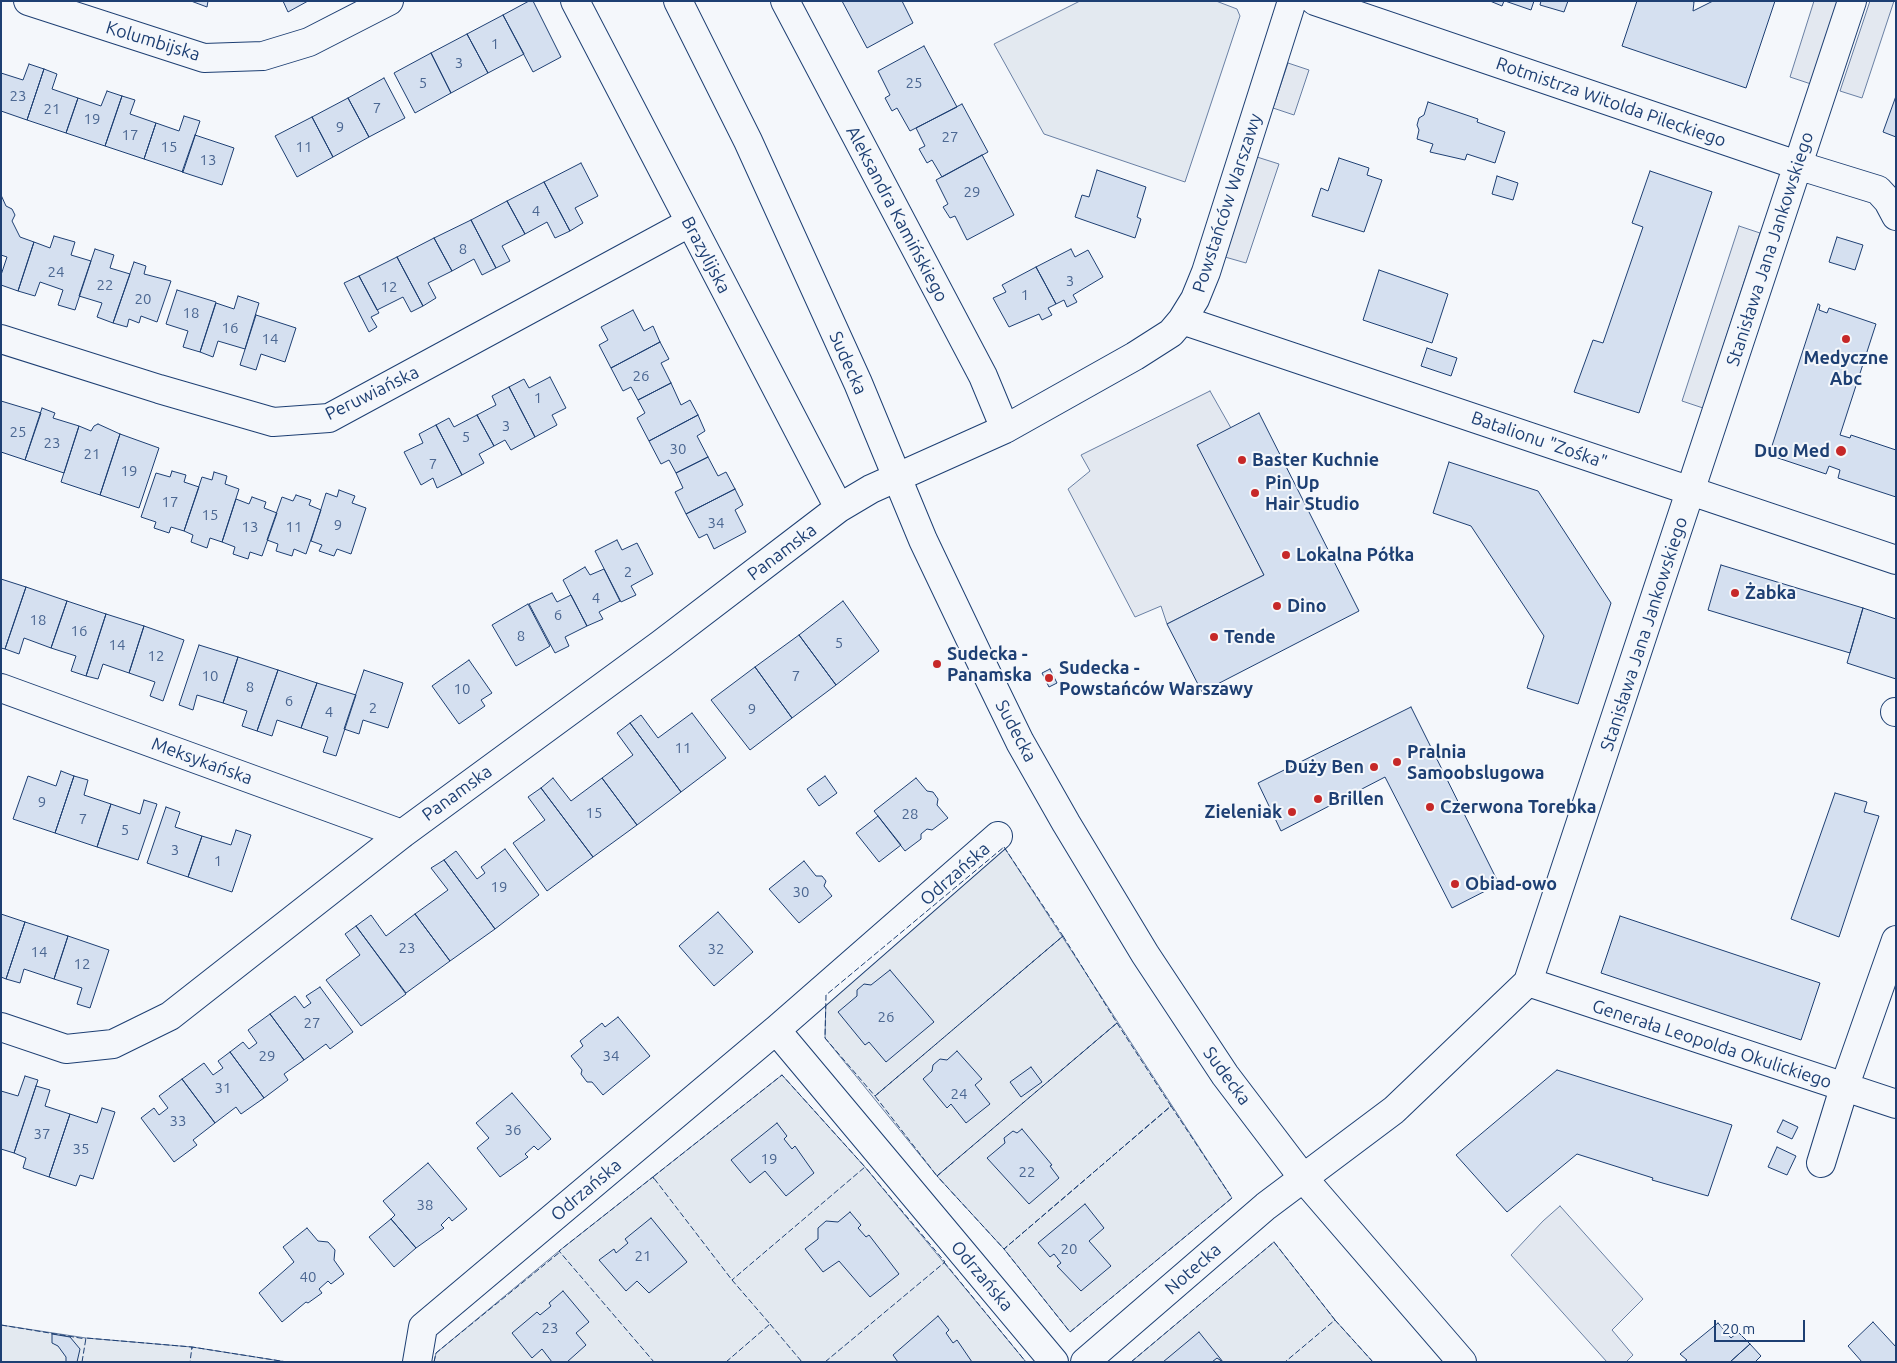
<!DOCTYPE html>
<html>
<head>
<meta charset="utf-8">
<style>
	body { margin:0 }
	#map { position:relative; width:1897px; height:1363px; overflow:hidden; background:#f4f7fb; font-family:Ubuntu,sans-serif }
	canvas { display:block }
	.frame { position:absolute; inset:0; border:2px solid #1d3f73; pointer-events:none }
	.scale { position:absolute; left:1714px; top:1320px; width:91px; height:22px; box-sizing:border-box; border:2px solid #1d3f73; border-top:0; padding-left:6px; font-size:15px; line-height:18px; white-space:nowrap; color:#1d3f73; -webkit-text-stroke:4px #f4f7fb; paint-order:stroke }
</style>
</head>
<body>
<div id="map">
<canvas width="1897" height="1363"></canvas>
<div class="frame"></div>
<div class="scale">20 m</div>
</div>
<script>
const g = document.querySelector('canvas').getContext('2d');
g.lineJoin = 'round';
function fillPath(path, color) {
  g.fillStyle = color;
  g.fill(path, 'evenodd');
}
function poly(rows) {
  const path = new Path2D();
  for (const r of rows) {
    path.moveTo(r[0], r[1]);
    for (let i = 2; i < r.length; i += 2) path.lineTo(r[i], r[i + 1]);
  }
  return path;
}
function strokePath(path, color, width, dash) {
  g.strokeStyle = color;
  g.lineWidth = width;
  g.lineCap = dash ? 'butt' : 'round';
  g.setLineDash(dash || []);
  g.stroke(path);
}
function write(font, color, halo, rows, align = 'center') {
  g.font = font + ' Ubuntu,sans-serif';
  g.lineWidth = 4;
  g.setLineDash([]);
  g.textBaseline = 'middle';
  g.strokeStyle = halo;
  g.fillStyle = color;
  for (const [text, x, y, turn = 0] of rows) {
    g.save();
    g.translate(x, y);
    g.rotate((+turn || 0) * Math.PI / 180);
    g.textAlign = isNaN(turn) ? turn : align;
    if (halo) g.strokeText(text, 0, 0);
    g.fillText(text, 0, 0);
    g.restore();
  }
}
const green = poly([
	[1080,1,1216,1,1237,9,1240,16,1185,182,1044,134,994,44,1080,1],
	[1004,847,1232,1198,1070,1332,1004,1249,937,1176,825,1038,826,995,1004,847],
	[782,1075,865,1167,1026,1362,434,1362,436,1353,559,1251,782,1075],
	[1274,1242,1335,1320,1373,1362,1131,1362,1274,1242],
	[1,1325,86,1338,192,1347,287,1362,1,1362,1,1325]
]);
fillPath(green, '#e3e9f0');
strokePath(green, '#687fa3', 1);
const parking = poly([
	[1814,1,1838,1,1811,84,1790,77,1814,1],
	[1870,1,1894,1,1862,98,1840,91,1870,1],
	[1288,63,1309,70,1294,115,1273,108,1288,63],
	[1257,157,1279,164,1246,263,1225,257,1257,157],
	[1739,226,1760,233,1703,408,1682,401,1739,226],
	[1210,391,1231,428,1198,445,1264,575,1167,624,1161,606,1135,617,1068,489,1090,471,1081,455,1210,391],
	[1560,1206,1643,1299,1612,1330,1633,1355,1626,1362,1607,1362,1511,1255,1543,1221,1560,1206]
]);
fillPath(parking, '#e3e8f0');
strokePath(parking, '#687fa3', 1);
const building = poly([
	[191,1,208,1,207,7,191,1],
	[283,1,308,1,288,12,283,1],
	[529,1,533,1,561,57,533,72,503,15,529,1],
	[842,1,902,1,913,23,867,48,842,1],
	[1490,1,1504,1,1502,6,1490,1],
	[1505,1,1534,1,1531,10,1505,1],
	[1541,1,1568,1,1564,12,1540,5,1541,1],
	[1637,1,1691,1,1694,2,1693,11,1713,1,1775,1,1746,88,1622,46,1637,1],
	[503,15,524,54,488,73,467,34,503,15],
	[467,34,488,73,451,93,431,53,467,34],
	[924,46,957,107,910,131,897,108,892,111,885,98,890,95,878,71,924,46],
	[431,53,451,93,415,113,394,73,431,53],
	[29,64,44,69,27,120,1,111,1,73,23,80,29,64],
	[44,69,57,74,52,89,78,98,66,133,27,120,44,69],
	[384,78,405,118,369,137,348,98,384,78],
	[107,91,122,96,105,146,66,133,78,98,101,106,107,91],
	[122,96,135,100,130,114,156,123,144,159,105,146,122,96],
	[1896,96,1896,137,1883,132,1896,96],
	[348,98,369,137,333,157,312,117,348,98],
	[1428,102,1478,119,1477,122,1505,132,1495,163,1467,154,1465,160,1430,152,1433,144,1417,139,1419,130,1417,125,1419,118,1424,115,1428,102],
	[962,104,988,152,942,177,932,160,927,163,919,149,925,146,916,128,962,104],
	[184,116,200,121,183,172,144,159,156,123,179,131,184,116],
	[312,117,333,157,297,177,275,136,312,117],
	[195,135,234,148,222,185,182,172,195,135],
	[982,155,1014,215,967,240,955,216,950,218,943,207,948,204,936,180,982,155],
	[1339,158,1369,168,1367,175,1382,180,1364,232,1312,216,1321,188,1328,191,1339,158],
	[581,163,598,196,575,208,583,223,570,231,544,182,581,163],
	[1097,170,1146,187,1137,217,1141,219,1135,238,1075,217,1082,195,1089,197,1097,170],
	[1650,171,1712,192,1639,413,1574,392,1593,340,1603,343,1643,227,1632,223,1650,171],
	[1497,176,1518,183,1513,200,1492,194,1497,176],
	[544,182,570,231,555,238,547,222,525,234,507,201,544,182],
	[1,195,6,206,12,209,15,215,12,221,20,237,34,242,18,291,1,285,1,275,7,257,1,255,1,195],
	[507,201,525,234,502,246,510,261,496,268,471,220,507,201],
	[471,220,496,268,482,275,474,259,452,271,434,238,471,220],
	[54,236,75,242,71,255,91,261,75,310,58,305,63,290,40,282,35,296,18,291,34,242,50,248,54,236],
	[1837,237,1863,245,1855,270,1829,262,1837,237],
	[434,238,452,271,428,283,436,298,423,306,397,257,434,238],
	[95,249,114,255,110,268,130,274,113,323,97,317,102,303,79,296,95,249],
	[1071,249,1075,257,1088,250,1103,277,1073,295,1077,302,1067,307,1064,300,1056,304,1036,267,1071,249],
	[397,257,423,306,411,312,403,297,377,310,359,276,397,257],
	[134,262,146,266,144,274,171,281,157,322,141,316,139,323,129,319,127,327,113,323,134,262],
	[1036,267,1056,304,1048,308,1052,315,1042,320,1039,314,1009,327,993,298,1006,292,1002,285,1036,267],
	[1379,270,1448,294,1432,343,1363,320,1379,270],
	[359,276,379,313,371,317,377,327,369,332,344,283,359,276],
	[177,290,216,302,200,352,183,347,188,331,166,324,177,290],
	[238,296,259,303,245,349,218,341,213,357,200,352,216,303,234,309,238,296],
	[1818,304,1820,305,1819,310,1827,313,1829,308,1876,324,1840,435,1850,438,1851,435,1896,450,1896,497,1838,478,1840,470,1829,466,1826,474,1769,455,1818,304],
	[633,310,644,331,653,326,660,342,611,368,599,345,608,340,601,327,633,310],
	[256,315,296,328,285,362,261,354,256,370,240,365,256,315],
	[660,342,669,359,661,363,671,383,638,400,631,387,623,391,611,368,660,342],
	[1427,348,1457,358,1451,376,1421,366,1427,348],
	[550,377,566,408,552,415,557,425,535,437,509,387,524,379,529,388,550,377],
	[671,383,681,405,690,400,698,415,649,441,637,418,645,413,638,400,671,383],
	[509,387,535,437,511,450,505,440,494,446,477,415,496,405,492,396,509,387],
	[1,401,41,413,25,460,1,452,1,401],
	[42,408,55,413,53,418,79,426,64,473,25,460,42,408],
	[1259,413,1359,611,1202,692,1167,624,1264,575,1197,445,1259,413],
	[477,415,494,446,479,454,484,463,462,475,436,425,449,418,454,427,477,415],
	[698,415,705,431,697,436,708,457,676,473,669,460,661,464,649,441,698,415],
	[98,424,120,434,100,495,61,482,79,426,91,431,94,426,98,424],
	[436,425,462,475,437,488,433,478,421,485,404,452,423,443,419,434,436,425],
	[120,434,159,448,139,508,100,495,120,434],
	[708,457,718,476,726,472,735,489,686,514,675,492,683,488,676,473,708,457],
	[1449,462,1538,491,1611,603,1578,704,1527,688,1544,636,1471,526,1433,513,1449,462],
	[172,471,186,475,184,482,199,487,184,531,171,527,169,533,154,528,156,522,141,517,156,473,170,477,172,471],
	[214,472,227,476,225,484,239,489,222,542,210,538,207,548,191,542,193,535,184,531,202,477,212,480,214,472],
	[735,489,743,505,735,510,746,532,714,549,707,534,699,538,686,514,735,489],
	[339,490,355,496,352,503,366,508,351,554,337,549,334,556,319,551,322,545,311,541,326,493,337,497,339,490],
	[296,495,311,500,309,505,321,510,306,554,294,549,292,556,276,551,278,544,267,540,282,497,293,501,296,495],
	[252,497,266,502,264,508,277,513,262,556,250,552,248,559,233,554,235,547,222,542,236,499,249,504,252,497],
	[617,540,622,550,637,543,653,574,631,586,636,595,621,602,595,551,617,540],
	[1721,565,1863,608,1850,653,1708,610,1721,565],
	[585,567,590,575,604,569,620,601,599,612,603,619,587,626,563,580,585,567],
	[1,579,26,587,5,649,1,648,1,579],
	[26,587,67,601,51,648,24,638,19,654,5,649,26,587],
	[552,593,557,602,571,595,587,626,565,637,569,646,555,653,529,604,552,593],
	[67,601,106,614,86,676,71,671,76,656,51,648,67,601],
	[843,601,879,651,836,685,799,635,843,601],
	[528,604,550,646,516,666,492,625,528,604],
	[1863,608,1896,619,1896,679,1847,663,1863,608],
	[106,614,144,626,129,673,103,664,98,679,86,676,106,614],
	[144,626,184,640,163,701,150,696,155,682,129,673,144,626],
	[799,635,836,685,792,718,755,667,799,635],
	[199,645,238,657,223,703,197,695,193,710,179,705,199,645],
	[238,657,278,670,257,731,242,726,247,711,223,703,238,657],
	[469,660,492,693,481,700,485,706,459,724,432,686,469,660],
	[755,667,792,718,750,750,711,700,755,667],
	[1050,669,1057,683,1049,687,1042,673,1050,669],
	[278,670,317,683,301,728,277,720,272,736,257,731,278,670],
	[364,670,403,683,388,728,363,720,359,734,344,729,364,670],
	[317,683,356,695,336,756,323,752,328,737,301,728,317,683],
	[1411,707,1499,884,1452,908,1385,777,1281,831,1258,783,1411,707],
	[692,713,726,758,681,792,630,723,641,715,658,738,692,713],
	[630,723,681,792,637,825,602,778,633,755,617,733,630,723],
	[61,771,74,776,55,833,13,819,28,776,56,786,61,771],
	[74,776,88,780,84,795,111,804,97,847,55,833,74,776],
	[825,776,837,793,819,806,807,789,825,776],
	[553,778,571,801,602,778,637,825,593,857,541,788,553,778],
	[916,778,927,791,933,792,938,799,937,805,948,818,932,830,927,829,921,834,921,839,905,851,874,811,916,778],
	[541,788,593,857,547,891,513,843,545,820,528,797,541,788],
	[1835,793,1867,802,1864,812,1879,816,1839,937,1791,919,1835,793],
	[144,800,157,804,138,860,97,847,111,804,140,814,144,800],
	[166,807,180,812,175,827,202,836,188,877,147,863,166,807],
	[878,816,901,845,879,862,856,833,878,816],
	[236,830,251,835,232,892,188,877,202,836,231,845,236,830],
	[505,849,539,895,495,929,444,860,456,851,477,879,485,873,481,867,505,849],
	[444,860,495,929,450,961,415,914,448,890,431,868,444,860],
	[804,861,816,876,822,876,826,881,824,886,832,896,799,923,769,889,804,861],
	[718,912,753,952,714,986,679,946,718,912],
	[1,914,25,922,6,979,1,977,1,914],
	[415,914,450,961,406,993,356,926,371,915,386,936,415,914],
	[1620,916,1820,983,1801,1040,1601,973,1620,916],
	[25,922,68,936,54,979,24,969,20,983,6,979,25,922],
	[356,926,406,994,361,1026,326,980,360,955,345,934,356,926],
	[68,936,109,950,90,1008,77,1004,82,988,54,979,68,936],
	[890,970,934,1022,886,1062,869,1042,865,1045,838,1012,857,996,857,990,864,984,871,985,890,970],
	[320,987,353,1032,330,1049,326,1044,304,1060,270,1014,295,996,304,1008,311,1003,306,996,320,987],
	[270,1014,304,1060,284,1074,288,1080,264,1098,230,1052,243,1042,249,1049,257,1043,248,1030,270,1014],
	[618,1017,650,1056,603,1095,592,1082,587,1082,581,1074,582,1070,571,1056,583,1046,580,1041,602,1023,605,1027,618,1017],
	[957,1051,982,1079,975,1085,990,1104,966,1123,951,1104,947,1108,923,1079,932,1071,933,1065,940,1059,947,1060,957,1051],
	[230,1052,264,1098,241,1114,236,1107,215,1123,182,1079,204,1063,213,1075,223,1068,218,1061,230,1052],
	[1031,1067,1042,1082,1021,1097,1010,1082,1031,1067],
	[1557,1070,1732,1125,1708,1196,1652,1180,1653,1178,1577,1154,1507,1212,1456,1155,1557,1070],
	[25,1076,38,1080,14,1153,1,1149,1,1091,18,1096,25,1076],
	[182,1079,215,1123,193,1140,197,1145,174,1162,141,1118,154,1108,159,1115,168,1108,159,1096,182,1079],
	[36,1086,50,1090,45,1106,70,1114,49,1177,23,1168,26,1158,14,1153,36,1086],
	[512,1093,551,1139,538,1150,534,1146,525,1154,528,1157,500,1177,477,1148,489,1138,476,1123,512,1093],
	[102,1108,115,1112,93,1179,80,1175,76,1186,49,1177,70,1114,97,1123,102,1108],
	[1783,1120,1798,1127,1792,1139,1777,1132,1783,1120],
	[777,1123,787,1136,784,1139,792,1149,795,1146,814,1173,786,1196,765,1171,750,1183,731,1160,777,1123],
	[1022,1129,1052,1165,1050,1166,1059,1178,1029,1204,987,1158,1005,1143,1004,1138,1013,1131,1017,1133,1022,1129],
	[1777,1147,1796,1156,1787,1175,1768,1167,1777,1147],
	[428,1163,467,1209,452,1221,449,1217,441,1225,444,1228,416,1248,391,1219,395,1215,383,1201,428,1163],
	[1085,1204,1104,1228,1089,1241,1111,1266,1081,1291,1057,1266,1061,1263,1054,1254,1050,1257,1038,1243,1085,1204],
	[850,1212,861,1225,858,1228,866,1237,869,1235,899,1274,870,1297,839,1261,823,1272,805,1249,818,1239,818,1228,826,1221,838,1222,850,1212],
	[651,1218,687,1262,649,1293,637,1281,626,1291,599,1260,614,1249,616,1253,628,1243,625,1239,651,1218],
	[391,1219,416,1248,394,1267,369,1237,391,1219],
	[307,1228,318,1241,328,1242,335,1250,334,1260,344,1274,331,1284,328,1281,319,1289,322,1293,308,1303,306,1302,282,1322,259,1293,294,1262,283,1247,307,1228],
	[563,1291,589,1322,576,1333,586,1345,567,1362,552,1362,542,1349,532,1358,512,1333,537,1312,540,1315,551,1306,549,1303,563,1291],
	[938,1316,949,1330,946,1333,953,1343,957,1340,972,1362,898,1362,893,1355,938,1316],
	[1873,1322,1896,1347,1896,1362,1862,1362,1848,1346,1873,1322],
	[1718,1323,1731,1338,1738,1332,1750,1344,1730,1362,1684,1362,1687,1360,1680,1354,1718,1323],
	[1199,1332,1223,1362,1217,1358,1212,1362,1163,1362,1199,1332],
	[52,1334,70,1337,80,1349,77,1362,66,1362,66,1357,58,1346,52,1343,52,1334],
	[1750,1344,1761,1356,1755,1362,1730,1362,1750,1344]
]);
fillPath(building, '#d5e0f0');
strokePath(building, '#1d3f73', 1);
const street = poly([
	[28,1,204,58,263,56,309,42,389,1],
	[575,1,839,508],
	[785,1,983,376,1005,429],
	[1315,1,1797,165,1878,190,1888,201,1896,216],
	[1182,320,1896,560],
	[1,339,159,389,273,422,329,418,689,223],
	[1,688,402,834],
	[1895,712,1896,712],
	[1528,982,1896,1104],
	[1,1027,66,1049,113,1044,170,1016,402,834,661,644,839,508,871,489,1005,429,1135,356,1171,333,1182,320,1195,299,1206,272,1292,1],
	[776,1030,998,836],
	[1821,1163,1844,1088,1896,940],
	[417,1362,423,1327,776,1030,1054,1362],
	[1085,1362,1266,1206,1394,1110,1528,982,1852,1]
]);
const secondary = poly([
	[678,1,748,141,858,383,923,540,984,668,1020,742,1066,823,1145,954,1225,1075,1304,1179,1462,1362]
]);
strokePath(street, '#1d3f73', 30);
strokePath(secondary, '#1d3f73', 30);
strokePath(street, '#f4f7fb', 28);
strokePath(secondary, '#f4f7fb', 28);
strokePath(poly([
	[1004,847,1063,936,875,1096,825,1038,826,995,1004,847],
	[1063,936,1117,1023,937,1176,875,1096,1063,936],
	[1117,1023,1171,1106,1004,1249,937,1176,1117,1023],
	[1171,1106,1232,1198,1070,1332,1004,1249,1171,1106],
	[654,1179,653,1177,559,1251,654,1362],
	[944,1262,1026,1362],
	[1335,1320,1373,1362],
	[770,1324,802,1362],
	[1,1325,86,1339],
	[192,1349,192,1347,287,1362],
	[82,1362,86,1338,192,1347,190,1362],
	[434,1362,436,1353,560,1252],
	[726,1362,770,1324,732,1280,653,1177,782,1075,865,1167,732,1280],
	[825,1362,945,1262,865,1167],
	[1131,1362,1274,1242,1335,1320,1285,1362]
]), '#1d3f73', 1, [6, 2.5]);
for (const [x, y, r, color] of [
	[1846,339,5,"#c62828"],
	[1841,451,6,"#c62828"],
	[1242,460,5,"#c62828"],
	[1255,493,5,"#c62828"],
	[1286,555,5,"#c62828"],
	[1735,593,5,"#c62828"],
	[1277,606,5,"#c62828"],
	[1214,637,5,"#c62828"],
	[937,664,5,"#c62828"],
	[1049,678,5,"#c62828"],
	[1397,762,5,"#c62828"],
	[1374,767,5,"#c62828"],
	[1318,799,5,"#c62828"],
	[1430,807,5,"#c62828"],
	[1292,812,5,"#c62828"],
	[1455,884,5,"#c62828"]
]) {
  const dot = new Path2D();
  dot.arc(x, y, r, 0, 2 * Math.PI);
  g.fillStyle = color;
  g.fill(dot);
  strokePath(dot, '#f4f7fb', 2);
}
write('15px', '#4b6792', null, [
	["1",495,44],
	["3",459,63],
	["5",423,83],
	["25",914,83],
	["23",18,96],
	["7",377,108],
	["21",52,109],
	["19",92,119],
	["9",340,127],
	["17",130,135],
	["27",950,137],
	["15",169,147],
	["11",304,147],
	["13",208,160],
	["29",972,192],
	["4",536,211],
	["8",463,249],
	["24",56,272],
	["3",1070,281],
	["22",105,285],
	["12",389,287],
	["1",1025,295],
	["20",143,299],
	["18",191,313],
	["16",230,328],
	["14",270,339],
	["26",641,376],
	["1",538,398],
	["3",506,426],
	["25",18,432],
	["5",466,437],
	["23",52,443],
	["30",678,449],
	["21",92,454],
	["7",433,464],
	["19",129,471],
	["17",170,502],
	["15",210,515],
	["34",716,523],
	["9",338,525],
	["13",250,527],
	["11",294,527],
	["2",628,572],
	["4",596,598],
	["6",558,615],
	["18",38,620],
	["16",79,631],
	["8",521,636],
	["5",839,643],
	["14",117,645],
	["12",156,656],
	["10",210,676],
	["7",796,676],
	["8",250,687],
	["10",462,689],
	["6",289,701],
	["2",373,708],
	["9",752,709],
	["4",329,712],
	["11",683,748],
	["9",42,802],
	["15",594,813],
	["28",910,814],
	["7",83,819],
	["5",125,830],
	["3",175,850],
	["1",218,861],
	["19",499,887],
	["30",801,892],
	["23",407,948],
	["32",716,949],
	["14",39,952],
	["12",82,964],
	["26",886,1017],
	["27",312,1023],
	["29",267,1056],
	["34",611,1056],
	["31",223,1088],
	["24",959,1094],
	["33",178,1121],
	["36",513,1130],
	["37",42,1134],
	["35",81,1149],
	["19",769,1159],
	["22",1027,1172],
	["38",425,1205],
	["20",1069,1249],
	["21",643,1256],
	["40",308,1277],
	["23",550,1328]
]);
write('18px', '#1d3f73', '#f4f7fb', [
	["Kolumbijska",153,41,17],
	["Rotmistrza Witolda Pileckiego",1611,102,19],
	["Powstańców Warszawy",1227,203,-72],
	["Aleksandra Kamińskiego",897,214,62],
	["Stanisława Jana Jankowskiego",1770,249,-72],
	["Brazylijska",706,255,62],
	["Sudecka",848,363,66],
	["Peruwiańska",372,393,-26],
	["Batalionu \"Zośka\"",1539,440,19],
	["Panamska",782,552,-37],
	["Stanisława Jana Jankowskiego",1644,634,-72],
	["Sudecka",1016,731,62],
	["Meksykańska",202,761,20],
	["Panamska",457,793,-36],
	["Odrzańska",955,874,-41],
	["Generała Leopolda Okulickiego",1712,1044,18],
	["Sudecka",1227,1076,54],
	["Odrzańska",586,1190,-40],
	["Notecka",1193,1269,-41],
	["Odrzańska",982,1276,50]
]);
write('bold 18px', '#1d3f73', '#f4f7fb', [
	["Medyczne",1846,358,"center"],
	["Abc",1846,379,"center"],
	["Duo Med",1830,451,"right"],
	["Baster Kuchnie",1252,460],
	["Pin Up",1265,483],
	["Hair Studio",1265,504],
	["Lokalna Półka",1296,555],
	["Żabka",1745,593],
	["Dino",1287,606],
	["Tende",1224,637],
	["Sudecka -",947,654],
	["Panamska",947,675],
	["Sudecka -",1059,668],
	["Powstańców Warszawy",1059,689],
	["Pralnia",1407,752],
	["Samoobslugowa",1407,773],
	["Duży Ben",1364,767,"right"],
	["Brillen",1328,799],
	["Czerwona Torebka",1440,807],
	["Zieleniak",1282,812,"right"],
	["Obiad-owo",1465,884]
], 'left');
</script>
</body>
</html>
